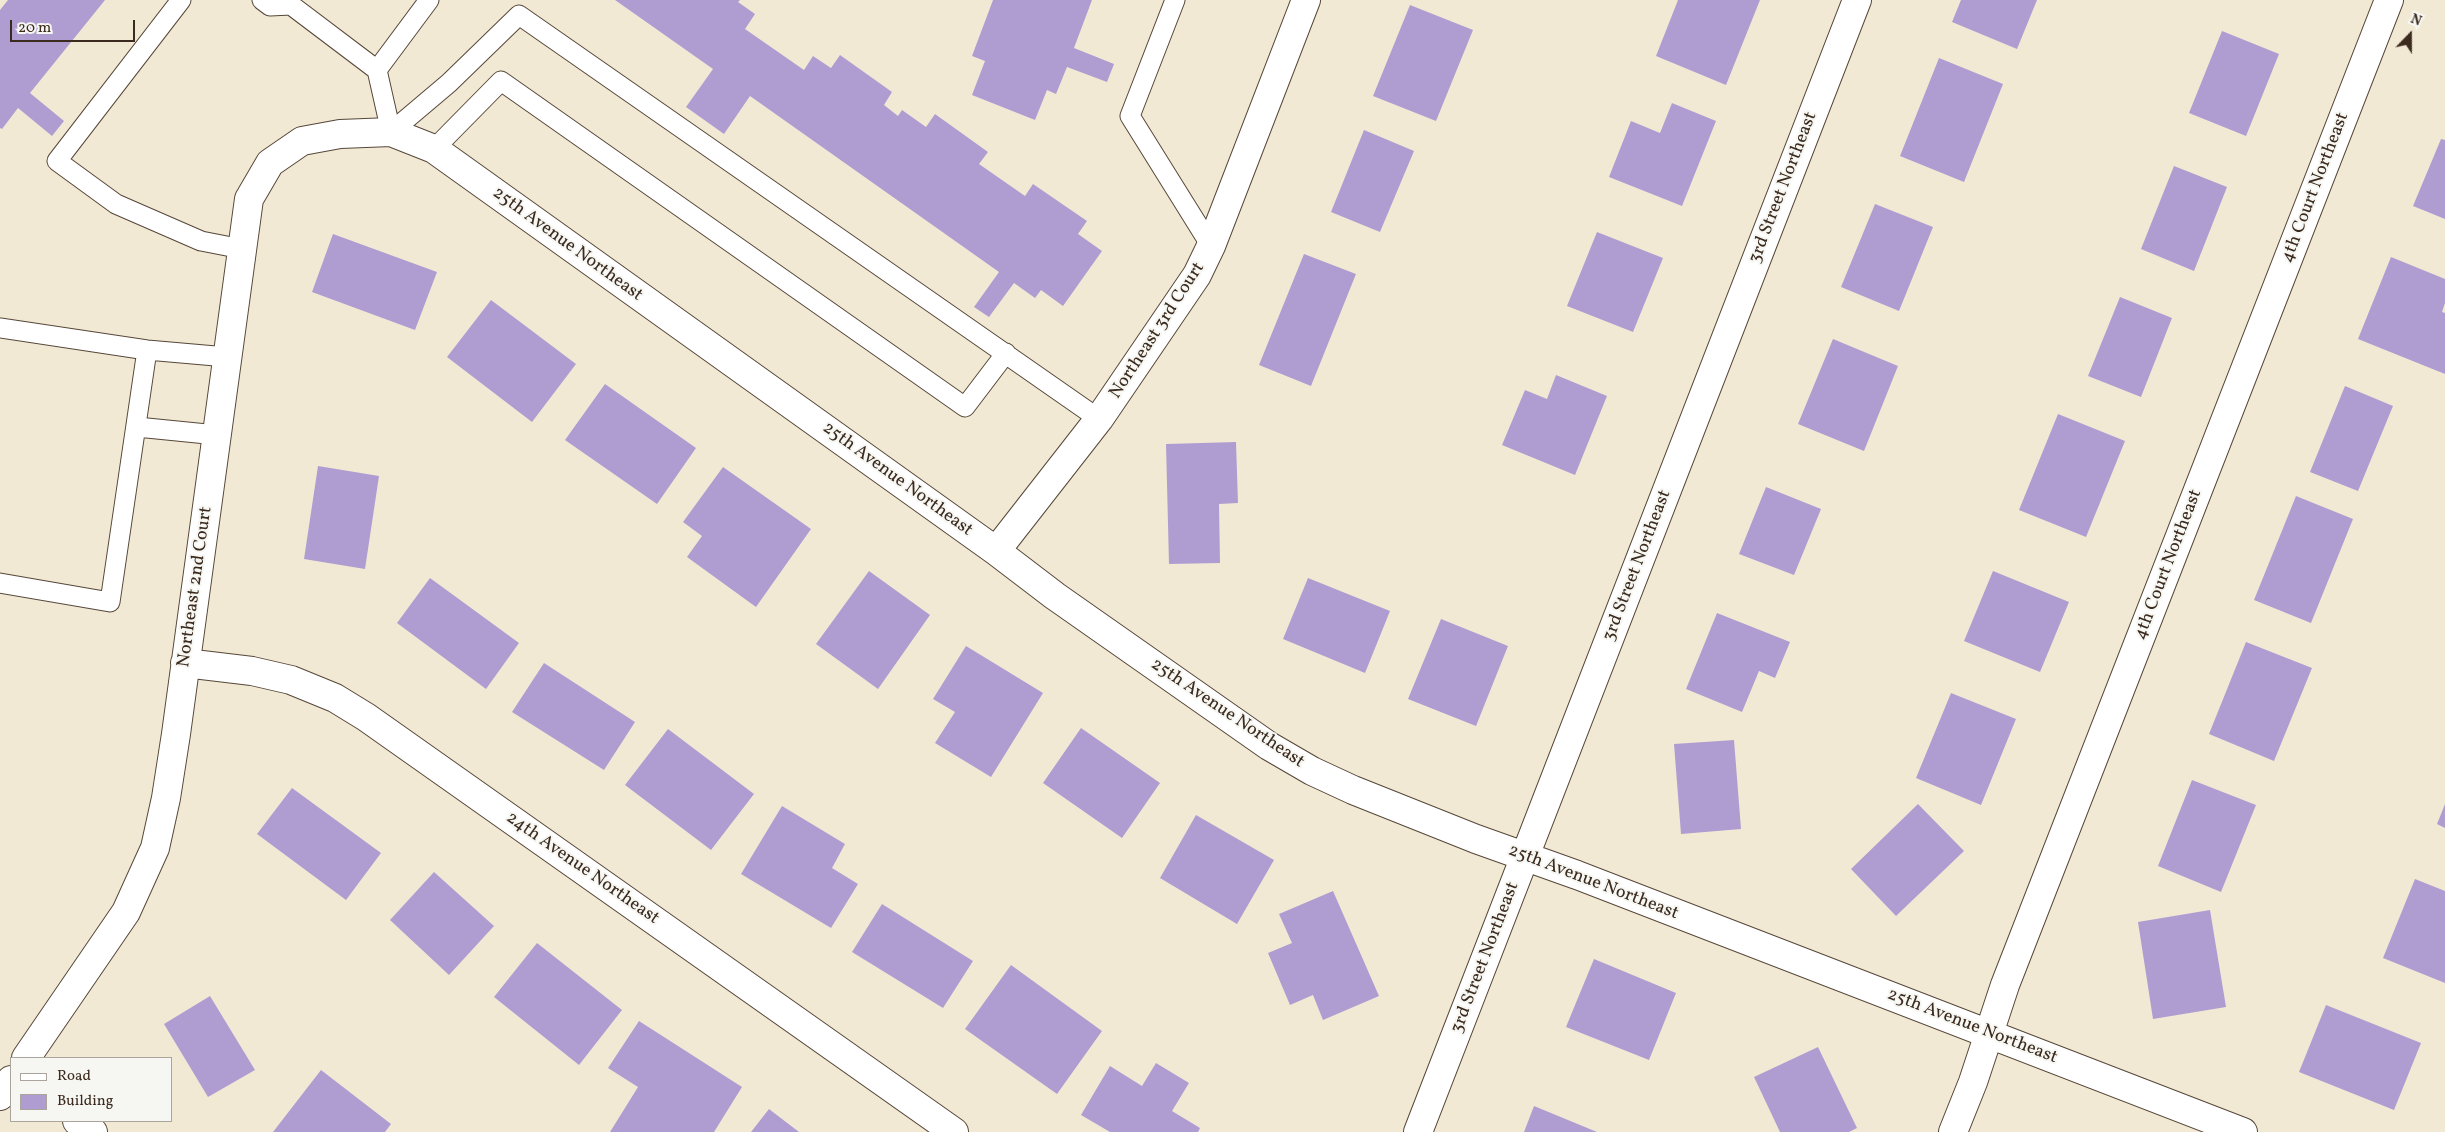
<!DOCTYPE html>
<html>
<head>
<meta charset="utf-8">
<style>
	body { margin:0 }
	#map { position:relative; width:2445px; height:1132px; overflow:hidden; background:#f2e9d5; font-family:Vollkorn,serif }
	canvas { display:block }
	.legend { position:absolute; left:10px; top:1057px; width:162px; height:65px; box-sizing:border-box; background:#f6f6f2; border:1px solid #aba49d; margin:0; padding:6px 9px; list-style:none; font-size:15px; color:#3b2a1e }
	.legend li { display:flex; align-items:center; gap:10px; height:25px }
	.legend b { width:25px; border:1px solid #aba49d }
	.north { position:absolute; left:2385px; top:10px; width:50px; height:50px; -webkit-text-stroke:4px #f6f6f2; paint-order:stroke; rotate:22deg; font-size:14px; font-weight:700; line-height:20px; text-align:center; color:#3b2a1e }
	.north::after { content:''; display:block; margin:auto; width:18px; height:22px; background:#3b2a1e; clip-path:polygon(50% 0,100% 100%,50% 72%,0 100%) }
	.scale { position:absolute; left:10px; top:20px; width:125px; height:22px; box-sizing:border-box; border:2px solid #3b2a1e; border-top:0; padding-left:6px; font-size:15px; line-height:18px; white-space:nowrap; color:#3b2a1e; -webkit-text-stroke:4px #f6f6f2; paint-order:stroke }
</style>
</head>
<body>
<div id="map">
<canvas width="2445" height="1132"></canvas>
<ul class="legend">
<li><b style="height:6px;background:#fff"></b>Road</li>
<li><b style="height:14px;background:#af9dd1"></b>Building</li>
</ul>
<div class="north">N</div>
<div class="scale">20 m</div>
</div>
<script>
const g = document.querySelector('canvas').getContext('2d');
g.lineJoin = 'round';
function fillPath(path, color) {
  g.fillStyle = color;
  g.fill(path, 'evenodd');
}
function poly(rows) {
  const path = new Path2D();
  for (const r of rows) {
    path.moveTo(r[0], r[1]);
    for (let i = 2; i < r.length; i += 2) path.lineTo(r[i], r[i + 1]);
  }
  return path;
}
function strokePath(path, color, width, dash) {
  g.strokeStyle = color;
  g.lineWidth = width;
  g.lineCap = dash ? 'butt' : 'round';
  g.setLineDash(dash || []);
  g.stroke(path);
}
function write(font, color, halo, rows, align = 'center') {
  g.font = font + ' Vollkorn,serif';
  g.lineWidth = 4;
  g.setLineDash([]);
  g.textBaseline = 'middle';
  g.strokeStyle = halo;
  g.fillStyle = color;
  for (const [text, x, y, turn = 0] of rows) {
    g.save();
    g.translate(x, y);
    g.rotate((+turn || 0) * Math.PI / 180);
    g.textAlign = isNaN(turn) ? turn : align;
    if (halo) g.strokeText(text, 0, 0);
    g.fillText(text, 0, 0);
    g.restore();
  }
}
fillPath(poly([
	[8,0,105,0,30,93,64,121,52,136,18,108,2,129,0,128,0,10],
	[615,0,740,0,738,2,755,14,745,29,804,70,813,56,831,68,840,55,892,92,884,105,898,116,902,110,926,127,935,114,988,152,979,164,1025,196,1033,184,1087,221,1078,234,1102,251,1063,306,1041,290,1035,298,1014,283,989,317,974,307,999,272,750,96,724,134,686,107,713,69],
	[993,0,1092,0,1074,48,1114,64,1107,82,1067,67,1056,94,1047,90,1035,120,972,95,985,61,972,56],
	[1678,0,1760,0,1726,85,1656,56],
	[1961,0,2037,0,2017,49,1952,22],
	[1410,5,1473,30,1436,121,1373,96],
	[2222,31,2279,54,2246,136,2189,113],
	[1939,58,2003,84,1964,182,1900,156],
	[1672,103,1716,121,1682,206,1609,177,1631,121,1660,133],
	[1364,130,1414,151,1380,232,1331,212],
	[2441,139,2445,140,2445,219,2413,206],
	[2174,166,2227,187,2194,271,2141,249],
	[1875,204,1933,227,1899,311,1841,287],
	[1597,232,1663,258,1633,332,1567,306],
	[333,234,437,272,415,330,312,292],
	[1304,254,1356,274,1311,386,1259,365],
	[2391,257,2445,279,2445,303,2442,312,2445,313,2445,374,2358,339],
	[2120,297,2172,318,2141,397,2088,376],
	[491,300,576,364,532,422,447,357],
	[1833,339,1898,366,1864,451,1798,424],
	[1556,375,1607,396,1575,475,1502,445,1525,390,1547,399],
	[605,384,696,448,657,504,565,440],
	[2345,386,2393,406,2358,491,2310,472],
	[2058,414,2125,441,2086,537,2019,510],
	[1236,442,1238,503,1219,504,1220,563,1169,564,1166,444],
	[318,466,379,476,365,569,304,559],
	[723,467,811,529,756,607,687,557,702,536,683,522],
	[1766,487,1821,509,1794,575,1739,554],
	[2296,496,2353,519,2311,623,2254,600],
	[869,571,930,615,878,689,816,644],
	[1993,571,2069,602,2040,672,1964,641],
	[430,578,519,643,486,689,397,623],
	[1308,578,1390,611,1365,673,1283,639],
	[1717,613,1790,642,1775,678,1759,671,1742,712,1686,689],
	[1441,619,1508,646,1476,726,1408,699],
	[2246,642,2312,668,2274,761,2209,734],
	[966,646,1043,693,991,777,935,743,955,712,933,699],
	[544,663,635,722,604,770,512,712],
	[1951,693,2016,719,1981,805,1916,778],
	[1081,728,1160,783,1122,838,1043,783],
	[668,729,754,794,711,850,625,785],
	[1734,740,1741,829,1681,834,1674,744],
	[2192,780,2256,805,2221,892,2158,866],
	[292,788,381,853,346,900,257,834],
	[1918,804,1964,851,1896,916,1851,869],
	[2445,804,2445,828,2437,824],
	[782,806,845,844,832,868,858,884,831,928,741,874],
	[1196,815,1274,860,1237,924,1160,878],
	[434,872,494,926,449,975,390,920],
	[2415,879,2445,891,2445,983,2383,958],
	[1333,891,1379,996,1323,1020,1313,995,1290,1005,1268,953,1292,943,1279,914],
	[882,904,973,961,943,1008,852,952],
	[2210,910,2226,1007,2153,1019,2138,922],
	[537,943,622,1010,579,1065,494,997],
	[1594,959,1676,993,1649,1060,1566,1027],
	[1011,965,1102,1031,1057,1094,965,1029],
	[210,996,255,1070,208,1097,164,1024],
	[2326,1005,2421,1043,2394,1110,2299,1072],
	[639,1021,742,1087,714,1132,610,1132,638,1087,608,1068],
	[1818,1047,1857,1128,1849,1132,1780,1132,1754,1077],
	[1156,1063,1189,1083,1172,1111,1200,1128,1198,1132,1110,1132,1081,1115,1110,1066,1142,1086],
	[321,1070,391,1124,385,1132,273,1132],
	[1534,1106,1597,1132,1524,1132],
	[769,1109,799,1132,751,1132]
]), '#af9dd1');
const service = poly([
	[181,0,57,161,116,204,201,241,242,249],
	[262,0,270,6,291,5,377,70,391,132,449,83,519,15,1099,419],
	[1175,0,1130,116,1211,246],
	[377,70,429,0],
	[434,149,501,81,965,407,1006,353],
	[0,328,147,350,227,357],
	[137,427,217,435],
	[0,583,110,602,147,350]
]);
const minor = poly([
	[996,551,1099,419,1197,275,1211,246,1306,0],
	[185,663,252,671,291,680,335,698,366,717,954,1132],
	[26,1058,126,912,155,848,166,798,176,734,249,199,270,163,302,141,340,134,391,132,434,149,996,551,1055,596,1269,746,1312,771,1353,790,1476,839,1577,875,2243,1132],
	[0,1096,11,1080],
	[77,1121,93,1132],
	[1418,1132,1857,0],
	[1953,1132,1973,1082,2005,985,2389,0]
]);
strokePath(service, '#564739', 21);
strokePath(minor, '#564739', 30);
strokePath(service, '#fff', 19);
strokePath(minor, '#fff', 28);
write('18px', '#3b2a1e', '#f6f6f2', [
	["3rd Street Northeast",1784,188,-69],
	["4th Court Northeast",2316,188,-69],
	["25th Avenue Northeast",567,245,36],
	["Northeast 3rd Court",1158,331,-57],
	["25th Avenue Northeast",897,480,36],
	["4th Court Northeast",2169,565,-69],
	["3rd Street Northeast",1638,566,-69],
	["Northeast 2nd Court",196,587,-82],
	["25th Avenue Northeast",1227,714,34],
	["24th Avenue Northeast",582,869,35],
	["25th Avenue Northeast",1593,883,21],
	["3rd Street Northeast",1486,958,-69],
	["25th Avenue Northeast",1972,1027,21]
]);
</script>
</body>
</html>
